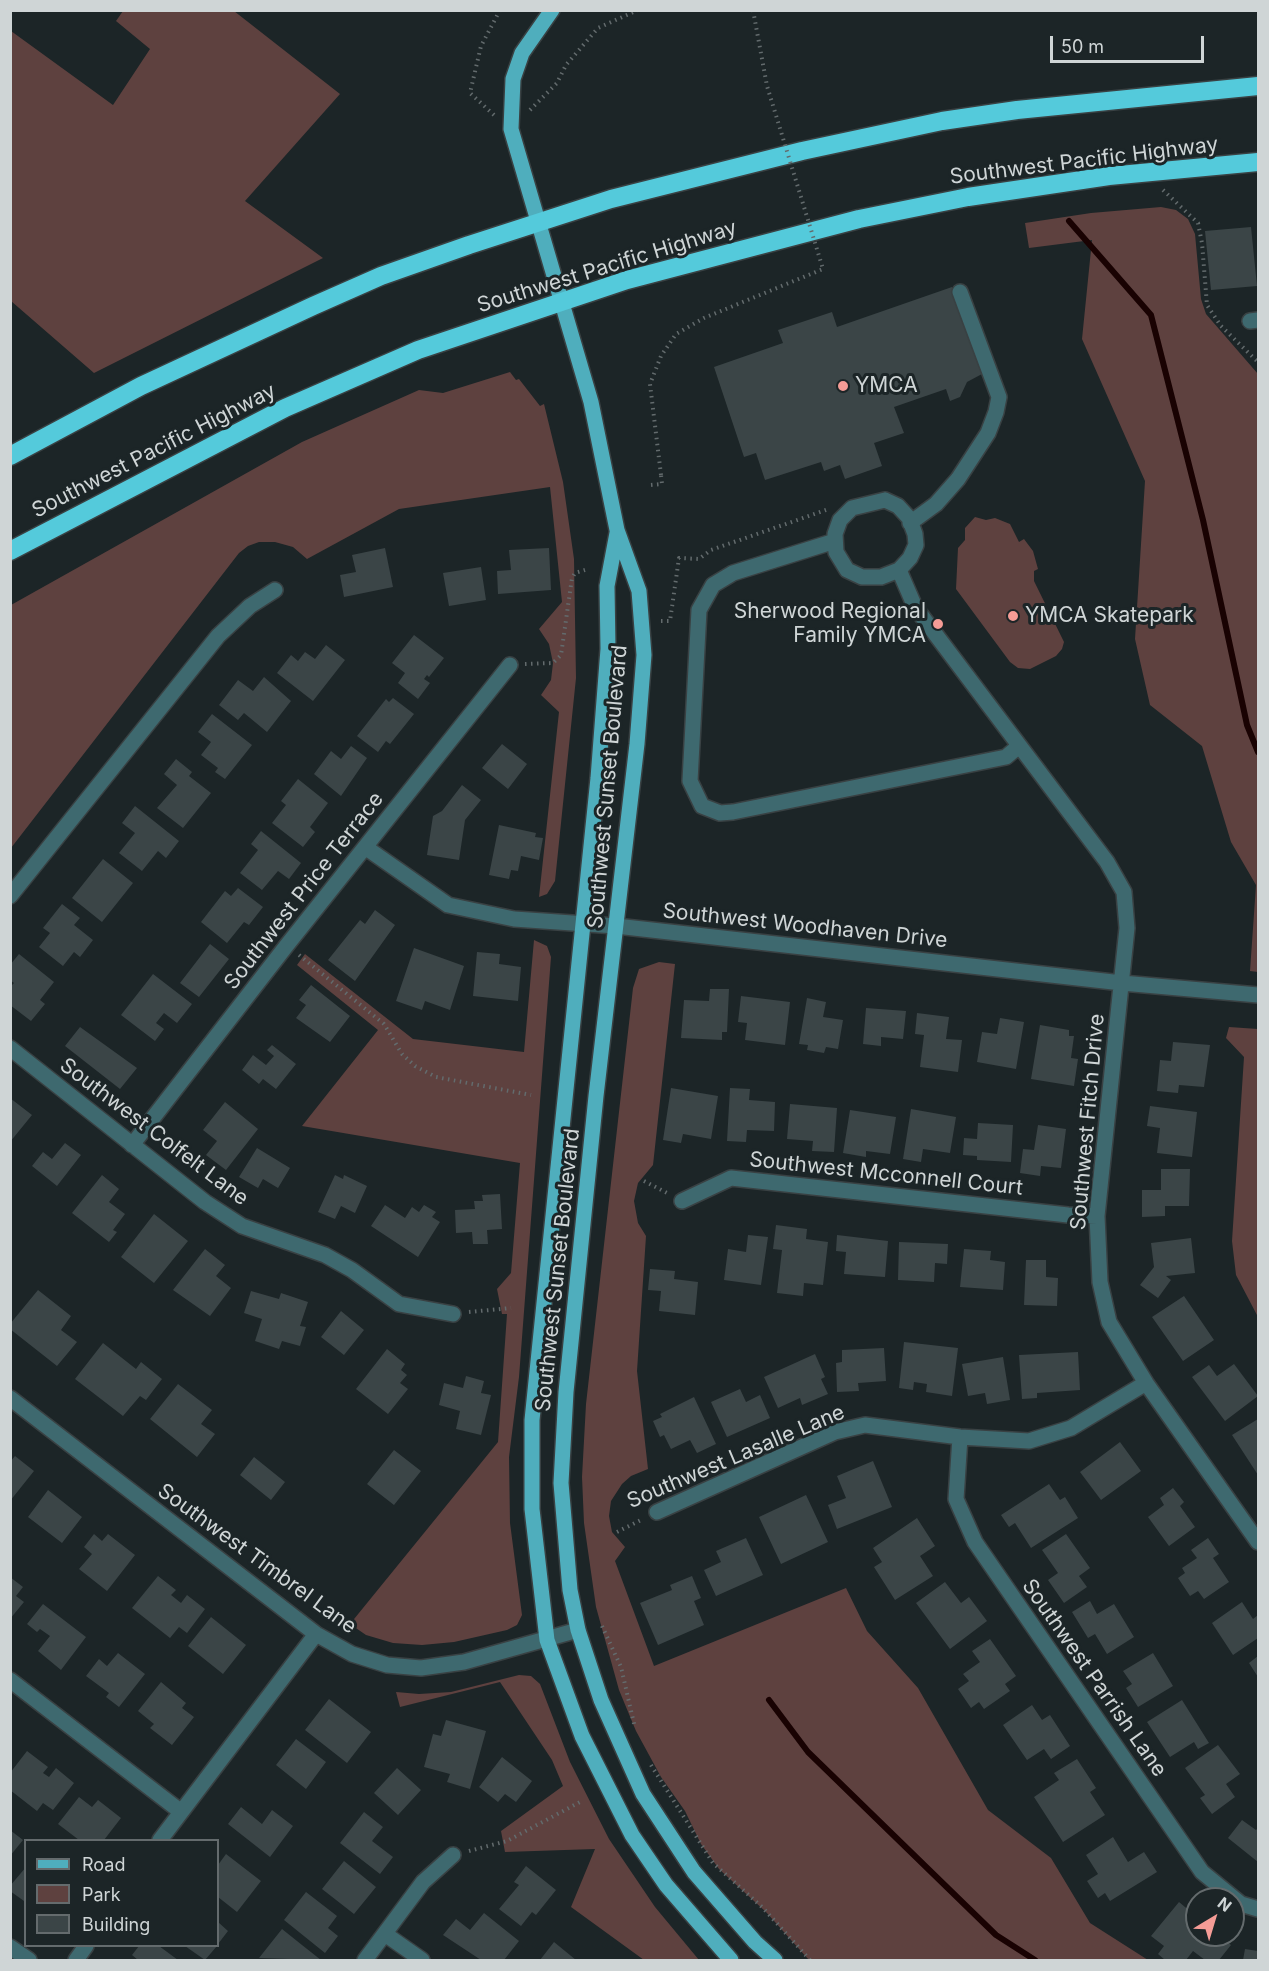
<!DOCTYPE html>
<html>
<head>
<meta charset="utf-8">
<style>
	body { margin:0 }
	#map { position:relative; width:1269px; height:1971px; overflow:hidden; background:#1c2527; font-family:Inter,sans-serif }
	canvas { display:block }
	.frame { position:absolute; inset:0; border:12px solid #cfd5d6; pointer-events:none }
	.legend { position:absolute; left:24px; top:1839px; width:195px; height:108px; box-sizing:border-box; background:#1c2527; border:2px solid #646b6d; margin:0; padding:8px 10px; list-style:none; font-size:18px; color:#cfd5d6 }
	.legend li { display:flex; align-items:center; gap:12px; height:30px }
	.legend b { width:30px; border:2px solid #646b6d }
	.north { position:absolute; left:1185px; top:1887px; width:60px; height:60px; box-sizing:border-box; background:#1c2527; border:2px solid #646b6d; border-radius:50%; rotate:38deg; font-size:16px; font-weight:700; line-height:24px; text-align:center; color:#cfd5d6 }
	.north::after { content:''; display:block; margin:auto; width:21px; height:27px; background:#f59c96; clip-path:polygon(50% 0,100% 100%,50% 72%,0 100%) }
	.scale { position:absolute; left:1050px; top:36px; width:154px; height:27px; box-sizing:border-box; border:3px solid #cfd5d6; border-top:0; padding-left:8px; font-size:18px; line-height:21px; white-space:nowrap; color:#cfd5d6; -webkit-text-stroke:4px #1c2527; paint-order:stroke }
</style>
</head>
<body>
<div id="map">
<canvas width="1269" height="1971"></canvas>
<div class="frame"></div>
<ul class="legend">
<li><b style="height:8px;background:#4faebd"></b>Road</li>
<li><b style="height:16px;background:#5e413f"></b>Park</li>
<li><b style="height:16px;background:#3b4547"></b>Building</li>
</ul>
<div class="north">N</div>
<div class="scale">50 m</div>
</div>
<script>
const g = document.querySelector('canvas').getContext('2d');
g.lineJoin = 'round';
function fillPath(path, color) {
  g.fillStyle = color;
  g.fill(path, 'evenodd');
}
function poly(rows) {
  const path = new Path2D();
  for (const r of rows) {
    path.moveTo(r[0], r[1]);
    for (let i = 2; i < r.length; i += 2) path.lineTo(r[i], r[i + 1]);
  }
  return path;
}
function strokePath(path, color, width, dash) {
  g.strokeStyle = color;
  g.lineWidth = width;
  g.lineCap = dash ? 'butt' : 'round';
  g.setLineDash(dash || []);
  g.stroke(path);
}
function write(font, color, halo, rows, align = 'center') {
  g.font = font + ' Inter,sans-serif';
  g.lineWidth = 6;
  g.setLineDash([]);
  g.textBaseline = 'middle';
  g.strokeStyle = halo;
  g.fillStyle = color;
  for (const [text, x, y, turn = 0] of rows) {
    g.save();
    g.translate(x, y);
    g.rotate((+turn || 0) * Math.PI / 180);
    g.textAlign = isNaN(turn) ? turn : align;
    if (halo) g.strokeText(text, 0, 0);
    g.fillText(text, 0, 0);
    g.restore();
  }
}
fillPath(poly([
	[123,11,234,11,340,94,245,201,323,258,94,373,11,301,11,31,113,105,150,49,116,21],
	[1161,207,1176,210,1188,219,1195,234,1201,299,1206,314,1258,374,1258,972,1250,971,1256,885,1231,842,1202,746,1150,705,1135,639,1145,481,1082,339,1092,240,1029,248,1025,223,1091,213],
	[510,372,516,380,519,379,540,406,544,404,563,482,574,559,576,678,555,881,547,894,539,897,559,712,541,695,551,680,553,663,549,644,539,629,562,602,550,487,399,509,307,559,293,547,275,542,259,542,248,546,239,553,11,848,11,605,302,442,419,390,443,393],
	[975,517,986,520,995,518,1010,524,1019,542,1024,539,1033,551,1038,569,1034,571,1034,581,1064,642,1062,649,1056,656,1030,669,1018,668,1010,662,956,589,958,548,965,540,965,528],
	[534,940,547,946,551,957,519,1377,509,1457,510,1523,522,1615,517,1625,507,1630,454,1642,422,1645,393,1643,366,1635,350,1624,498,1442,507,1314,502,1314,497,1289,511,1273,520,1163,302,1126,378,1030,297,965,305,954,413,1039,524,1052],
	[659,962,675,964,653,1165,638,1183,634,1201,638,1223,646,1236,637,1371,648,1469,631,1476,622,1484,611,1501,609,1516,612,1532,625,1547,615,1561,654,1666,846,1588,867,1631,918,1688,988,1810,1051,1858,1090,1923,1148,1960,809,1960,766,1912,719,1869,701,1844,685,1811,661,1777,636,1731,619,1690,596,1607,584,1523,582,1477,586,1404,633,988,639,969],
	[1229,1027,1258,1029,1258,1317,1236,1275,1232,1241,1244,1057,1226,1038],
	[519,1675,531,1676,540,1684,570,1762,609,1839,655,1907,699,1960,644,1960,571,1907,595,1849,505,1852,501,1831,563,1786,552,1760,500,1682,400,1707,396,1692,419,1694,451,1692]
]), '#5e413f');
strokePath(poly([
	[1069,221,1151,315,1203,520,1247,725,1258,752],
	[769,1700,808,1752,996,1935,1035,1960]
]), '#190202', 6);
fillPath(poly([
	[1251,227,1257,286,1211,290,1205,231],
	[952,287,982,374,967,382,960,397,950,401,946,389,894,407,904,433,874,443,882,466,845,479,840,465,824,471,821,462,765,480,756,453,744,457,714,367,783,343,778,330,832,312,837,327],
	[385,548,393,587,344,597,340,575,356,572,352,555],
	[549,548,551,590,498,594,497,571,511,570,509,550],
	[481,567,486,600,449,606,443,573],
	[414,635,444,658,429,677,427,675,424,679,430,683,418,699,398,683,405,673,392,663],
	[326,645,345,660,313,701,277,673,291,655,298,661,305,652,315,659],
	[264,677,291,701,267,732,244,713,238,720,219,705,238,680,253,691],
	[393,698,414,714,390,744,386,741,378,752,357,736,386,699,389,702],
	[212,714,252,745,225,779,215,772,218,768,201,755,211,742,198,732],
	[502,744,527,764,508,789,482,768],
	[351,746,367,758,341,796,314,774,331,751,341,759],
	[176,759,192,772,189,776,211,793,183,828,157,808,177,785,164,774],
	[298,779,328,803,310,827,315,832,303,847,272,823,286,805,281,801],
	[462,785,481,800,465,820,459,860,427,855,433,816,442,811],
	[135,806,179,841,166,858,158,851,142,871,119,853,135,833,122,823],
	[499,825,536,833,535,837,543,838,539,860,521,856,518,871,511,870,509,879,489,875],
	[261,831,301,863,289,879,278,871,262,890,240,873,258,850,251,844],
	[103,859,133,883,102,922,72,898],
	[238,888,263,907,249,925,244,922,227,943,201,922,225,891,231,896],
	[62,904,80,918,74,925,93,940,80,957,74,952,63,966,39,947,50,933,43,928],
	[375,910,395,925,355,981,328,960,360,920,365,924],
	[210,944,229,959,199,997,180,983],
	[414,948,464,966,450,1010,425,1001,422,1010,396,1001],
	[477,952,500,954,499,964,521,967,518,1001,473,996],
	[19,954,54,982,40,1000,45,1004,31,1021,10,1005,10,987,14,983,10,980,10,965],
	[153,974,192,1004,177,1023,164,1013,156,1023,164,1029,155,1041,121,1015],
	[311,985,350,1016,330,1042,296,1018,306,1005,299,1000],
	[710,989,729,989,727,1032,722,1032,722,1040,681,1038,684,1000,709,1001],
	[741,996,790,1002,785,1045,745,1040,747,1023,738,1022],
	[807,998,826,1002,823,1017,843,1020,838,1049,826,1047,824,1053,807,1050,808,1045,799,1044],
	[866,1008,906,1011,903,1039,881,1037,881,1046,863,1044],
	[917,1013,949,1017,946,1039,962,1040,958,1072,920,1067,924,1035,915,1034],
	[1000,1018,1024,1022,1016,1069,977,1062,982,1032,997,1034],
	[1040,1025,1069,1030,1069,1036,1074,1036,1071,1058,1078,1059,1074,1086,1031,1079],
	[80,1027,137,1068,120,1089,65,1046],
	[1173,1042,1210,1045,1204,1087,1179,1085,1178,1093,1157,1091,1160,1060,1171,1061],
	[272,1045,296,1064,276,1089,263,1079,259,1084,242,1070,253,1055,266,1065,274,1056,267,1050],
	[671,1088,718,1096,711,1139,683,1134,681,1143,663,1140],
	[730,1088,750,1089,749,1100,775,1102,774,1131,747,1130,746,1142,727,1141],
	[10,1098,32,1115,10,1142],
	[225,1102,258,1129,226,1170,206,1155,217,1141,203,1130],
	[790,1104,837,1108,834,1152,812,1151,813,1141,787,1139],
	[1150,1106,1197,1112,1192,1157,1157,1153,1160,1128,1147,1126],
	[911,1109,956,1117,950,1153,923,1149,921,1162,903,1159],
	[850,1110,896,1117,890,1154,866,1151,866,1157,843,1153],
	[978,1123,1013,1125,1011,1162,977,1160,977,1156,963,1155,964,1138,977,1139],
	[1038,1125,1066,1129,1061,1168,1041,1166,1040,1176,1020,1173,1023,1149,1034,1150],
	[65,1143,81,1155,57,1186,32,1166,43,1152,52,1159],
	[257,1148,290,1168,278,1188,263,1179,258,1188,239,1177],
	[1161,1169,1190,1169,1189,1206,1165,1206,1165,1216,1142,1217,1142,1190,1161,1190],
	[102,1175,119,1189,109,1202,125,1214,113,1230,117,1232,109,1242,72,1213],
	[335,1175,343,1179,344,1175,367,1186,355,1213,341,1206,335,1219,318,1212],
	[500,1194,502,1229,487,1230,488,1244,473,1244,472,1232,456,1233,455,1210,475,1209,474,1201,483,1201,482,1195],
	[385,1205,405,1218,412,1207,419,1212,424,1205,436,1212,432,1217,440,1222,418,1257,371,1226],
	[154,1214,188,1241,154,1283,121,1257],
	[776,1225,807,1229,806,1239,828,1242,823,1285,804,1283,803,1296,777,1293,782,1250,773,1249],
	[748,1235,768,1237,761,1285,724,1280,728,1249,746,1252],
	[837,1235,888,1241,885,1277,844,1274,846,1252,836,1251],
	[1191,1238,1195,1273,1166,1276,1171,1280,1158,1298,1140,1285,1154,1267,1151,1243],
	[899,1242,948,1244,947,1264,935,1263,934,1282,898,1280],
	[205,1249,225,1265,216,1276,231,1288,210,1316,173,1290],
	[964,1249,991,1251,990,1260,1005,1262,1003,1290,960,1287],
	[1026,1260,1046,1260,1046,1277,1058,1278,1057,1306,1024,1305],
	[650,1269,675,1271,674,1279,698,1282,695,1315,659,1311,661,1291,648,1290],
	[38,1290,71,1316,61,1330,77,1342,57,1366,10,1329,10,1324],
	[251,1291,279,1299,281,1293,308,1302,300,1326,306,1327,300,1346,282,1341,279,1349,255,1341,262,1319,244,1313],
	[1184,1296,1214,1340,1183,1361,1152,1317],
	[341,1311,364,1330,344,1355,321,1337],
	[904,1342,958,1348,952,1396,926,1392,927,1384,914,1382,913,1390,899,1388],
	[103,1343,136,1369,141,1362,162,1379,146,1400,140,1396,123,1416,75,1379],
	[884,1348,886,1381,858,1383,859,1391,837,1392,836,1363,842,1362,842,1350],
	[387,1349,405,1364,401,1370,407,1375,400,1383,408,1389,388,1414,356,1389],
	[1078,1352,1080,1390,1037,1393,1037,1398,1022,1399,1019,1355],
	[815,1354,825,1377,821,1379,828,1394,802,1405,800,1398,778,1408,764,1377],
	[1003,1357,1010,1400,987,1404,985,1393,968,1396,962,1364],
	[1234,1364,1258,1396,1225,1421,1192,1377,1209,1365,1217,1376],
	[466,1376,484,1381,481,1393,491,1395,481,1435,456,1429,460,1411,439,1405,444,1383,463,1388],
	[178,1384,212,1410,201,1424,215,1434,197,1457,150,1419],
	[740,1389,746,1402,760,1395,770,1418,727,1437,711,1402],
	[694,1397,716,1444,697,1453,690,1440,671,1449,664,1435,660,1437,653,1421,662,1417,660,1414],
	[1258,1419,1258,1475,1232,1435],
	[1120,1442,1141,1471,1101,1500,1080,1472],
	[394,1450,421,1471,394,1505,367,1484],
	[15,1456,34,1471,10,1501,10,1462],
	[254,1457,285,1482,271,1500,240,1475],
	[873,1461,892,1507,837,1529,828,1505,846,1498,837,1476],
	[1049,1484,1060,1500,1065,1497,1078,1518,1031,1548,1015,1523,1009,1527,1001,1515],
	[1173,1488,1184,1502,1180,1506,1195,1527,1169,1546,1148,1517,1164,1505,1160,1498],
	[48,1490,82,1517,62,1543,28,1517],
	[806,1495,828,1542,781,1564,759,1517],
	[917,1518,935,1546,920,1556,933,1576,895,1600,874,1567,882,1562,873,1548],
	[94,1534,102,1541,108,1534,135,1555,107,1591,79,1569,92,1554,84,1547],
	[1066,1534,1090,1568,1079,1576,1087,1587,1064,1603,1048,1580,1058,1573,1042,1550],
	[746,1538,763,1575,716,1596,704,1570,721,1562,716,1551],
	[1208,1538,1219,1554,1213,1558,1229,1582,1204,1599,1198,1591,1190,1596,1178,1578,1185,1573,1182,1568,1197,1558,1191,1550],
	[158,1576,176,1590,171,1595,181,1603,187,1595,205,1609,187,1633,179,1627,170,1638,132,1608],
	[692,1576,701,1598,694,1601,704,1625,658,1645,640,1603,672,1590,670,1585],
	[10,1577,23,1587,16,1596,24,1602,10,1619],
	[945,1582,961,1603,969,1597,987,1621,950,1649,916,1603],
	[1090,1601,1097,1614,1114,1604,1134,1637,1107,1654,1095,1634,1088,1638,1072,1612],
	[1242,1602,1253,1619,1258,1615,1258,1638,1233,1655,1212,1623],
	[43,1604,86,1637,61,1670,38,1651,50,1636,40,1629,37,1632,27,1624],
	[211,1617,246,1645,223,1674,188,1646],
	[990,1639,1016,1676,1005,1684,1010,1691,984,1709,979,1702,971,1708,958,1689,969,1681,963,1674,980,1662,972,1651],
	[118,1653,145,1674,119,1707,106,1697,109,1693,86,1676,99,1659,107,1666],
	[1153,1653,1173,1686,1138,1707,1126,1688,1132,1684,1123,1671],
	[1258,1656,1258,1677,1249,1663],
	[161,1682,186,1703,182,1708,194,1717,172,1745,150,1728,154,1724,138,1711],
	[329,1699,371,1732,347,1763,305,1730],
	[1182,1700,1209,1743,1198,1749,1194,1742,1170,1757,1147,1722],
	[1032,1705,1042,1720,1050,1715,1070,1746,1051,1759,1044,1749,1027,1760,1003,1725],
	[446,1720,486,1731,470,1789,447,1782,450,1774,424,1767,433,1734,441,1736],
	[296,1739,326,1762,306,1789,276,1765],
	[1218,1745,1240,1774,1226,1784,1235,1797,1212,1814,1200,1798,1205,1795,1185,1768],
	[27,1751,48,1767,43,1773,49,1777,56,1768,74,1783,53,1810,43,1803,37,1811,10,1790,10,1773],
	[502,1757,532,1781,516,1802,505,1794,498,1802,479,1787],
	[1077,1759,1096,1788,1090,1792,1105,1815,1063,1842,1034,1797,1059,1780,1054,1773],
	[397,1768,421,1790,398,1815,374,1793],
	[79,1797,92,1807,98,1800,121,1818,104,1840,79,1840,58,1824],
	[241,1807,262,1824,272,1810,293,1826,270,1857,228,1824],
	[364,1812,383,1827,372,1841,393,1857,380,1874,340,1843],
	[1242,1820,1256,1830,1258,1828,1258,1862,1228,1838],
	[10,1830,23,1840,10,1856],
	[1113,1837,1128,1862,1144,1852,1157,1872,1110,1901,1105,1893,1098,1898,1087,1881,1098,1874,1086,1855],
	[226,1854,261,1881,237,1912,218,1897,218,1865],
	[344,1861,376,1887,354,1914,322,1889],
	[526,1866,556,1890,536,1915,532,1912,521,1926,499,1909,519,1885,514,1882],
	[26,1867,26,1899,24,1901,10,1891,10,1886],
	[306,1892,337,1916,328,1928,338,1936,325,1953,284,1920],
	[1179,1902,1197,1917,1197,1935,1219,1935,1231,1945,1219,1960,1205,1960,1193,1951,1186,1960,1165,1960,1158,1954,1164,1946,1151,1936],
	[484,1913,519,1941,504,1960,481,1960,443,1935,456,1919,470,1930],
	[218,1922,228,1931,218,1944],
	[282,1929,302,1945,321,1960,259,1958],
	[554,1942,576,1960,540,1960],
	[139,1946,159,1946,178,1960,138,1960,132,1955],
	[185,1946,217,1946,205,1960],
	[1245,1949,1258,1951,1258,1960,1243,1960]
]), '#3b4547');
const minor = poly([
	[1250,321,1258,320],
	[885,500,898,506,909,518,915,534,916,545,910,558,899,570,881,577,862,577,847,570,836,552,835,534,840,520,852,508,885,500],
	[910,523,936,504,958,479,988,433,996,412,999,397,960,292],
	[835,541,733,573,713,585,699,610,690,781,702,806,720,813,733,812,1006,757,1019,746],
	[899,570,915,607,1107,862,1124,892,1127,928,1097,1216,1100,1282,1109,1322,1146,1383,1258,1542],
	[365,847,448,905,514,919,616,926,1122,983,1258,995],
	[10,896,218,636,250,606,275,590],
	[10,1048,205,1202,242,1226,325,1255,352,1270,399,1304,453,1314],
	[132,1145,287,945,510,665],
	[682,1201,731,1178,1068,1215,1097,1216],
	[10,1398,316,1634,352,1654,387,1665,421,1668,464,1662,578,1630],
	[960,1437,956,1499,975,1542,1202,1872,1241,1904,1258,1909],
	[657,1512,835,1432,865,1425,960,1437,1029,1441,1071,1428,1146,1383],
	[10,1680,180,1811],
	[160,1840,316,1634],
	[385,1934,422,1960],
	[10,1947,29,1960],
	[76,1960,86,1946],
	[365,1960,423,1882,453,1855]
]);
const major = poly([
	[552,10,522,53,513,79,511,129,591,402,617,530,639,591,644,655,637,744,596,1096,566,1392,561,1483,570,1590,578,1630,601,1700,643,1794,694,1872,755,1942,775,1960],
	[617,533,607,586,608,649,598,778,532,1420,532,1509,547,1640,582,1736,632,1835,666,1885,731,1960]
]);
const highway = poly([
	[10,456,141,386,313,306,381,276,469,245,611,199,802,151,942,121,1017,110,1258,86],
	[10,551,285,408,418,350,627,280,859,219,968,197,1109,176,1258,162]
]);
strokePath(minor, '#394143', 18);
strokePath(major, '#394143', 18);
strokePath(highway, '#394143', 21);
strokePath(poly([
	[530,110,557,83,566,65,598,28,638,10],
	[494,115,470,93,481,46,500,10],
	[1163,190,1198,223,1202,243,1207,305,1221,326,1258,362],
	[651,485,662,484,661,475],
	[661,621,670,621,679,558,699,559,711,550,826,510],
	[525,664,553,663,561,655,572,578,575,573,585,570],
	[299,955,384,1024,402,1054,415,1066,436,1077,531,1095],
	[644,1181,667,1193],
	[469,1312,511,1308],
	[617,1532,643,1519],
	[602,1626,621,1667,635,1728],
	[651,1765,713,1863,763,1908,810,1960],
	[469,1851,507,1841,580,1802]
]), '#636b6d', 4, [1.5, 4.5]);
strokePath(minor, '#3e696f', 15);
strokePath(major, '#4faebd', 15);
strokePath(highway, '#54cadb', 18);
strokePath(poly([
	[661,475,650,384,661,356,676,334,704,318,823,269,767,86,753,10]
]), '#636b6d', 4, [1.5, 4.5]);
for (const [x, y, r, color] of [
	[843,386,6,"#f59c96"],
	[1013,616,6,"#f59c96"],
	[938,624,6,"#f59c96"]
]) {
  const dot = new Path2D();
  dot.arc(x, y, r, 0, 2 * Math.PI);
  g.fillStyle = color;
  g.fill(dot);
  strokePath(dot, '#1c2527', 2);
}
write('21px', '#cfd5d6', '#1c2527', [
	["Southwest Pacific Highway",1084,161,-7],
	["Southwest Pacific Highway",607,267,-17],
	["Southwest Pacific Highway",154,451,-27],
	["Southwest Sunset Boulevard",608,787,-85],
	["Southwest Price Terrace",304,891,-52],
	["Southwest Woodhaven Drive",805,926,6],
	["Southwest Fitch Drive",1088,1122,-85],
	["Southwest Colfelt Lane",154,1132,37],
	["Southwest Mcconnell Court",886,1174,6],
	["Southwest Sunset Boulevard",558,1270,-84],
	["Southwest Lasalle Lane",736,1457,-23],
	["Southwest Timbrel Lane",257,1559,36],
	["Southwest Parrish Lane",1094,1678,55]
]);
write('21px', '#cfd5d6', '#1c2527', [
	["YMCA",855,386],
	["Sherwood Regional",926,612,"right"],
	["Family YMCA",926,636,"right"],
	["YMCA Skatepark",1025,616]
], 'left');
</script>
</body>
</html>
